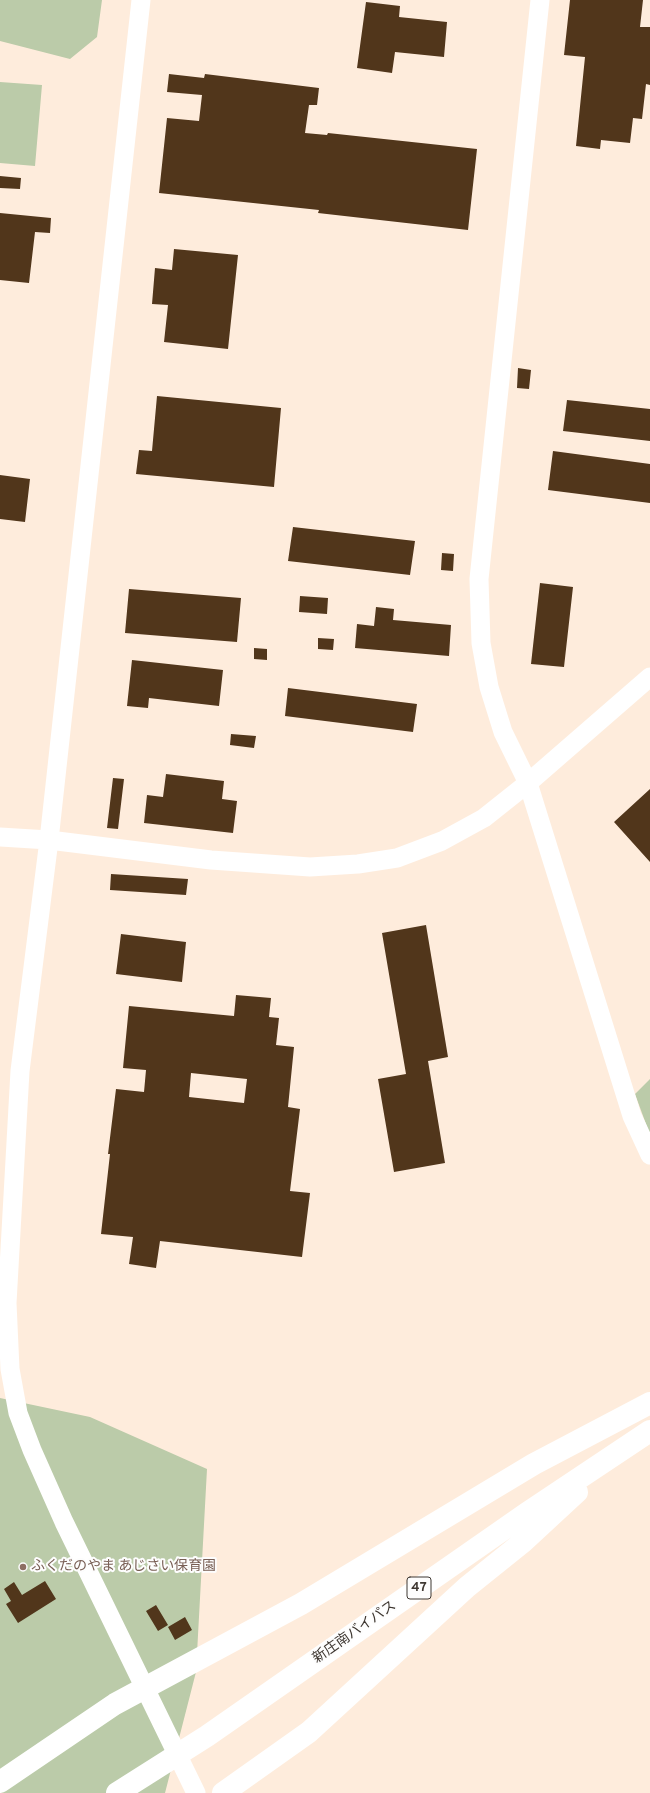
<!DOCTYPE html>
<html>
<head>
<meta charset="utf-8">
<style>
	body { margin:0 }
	canvas { display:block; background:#feecdc }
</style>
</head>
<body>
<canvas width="650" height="1793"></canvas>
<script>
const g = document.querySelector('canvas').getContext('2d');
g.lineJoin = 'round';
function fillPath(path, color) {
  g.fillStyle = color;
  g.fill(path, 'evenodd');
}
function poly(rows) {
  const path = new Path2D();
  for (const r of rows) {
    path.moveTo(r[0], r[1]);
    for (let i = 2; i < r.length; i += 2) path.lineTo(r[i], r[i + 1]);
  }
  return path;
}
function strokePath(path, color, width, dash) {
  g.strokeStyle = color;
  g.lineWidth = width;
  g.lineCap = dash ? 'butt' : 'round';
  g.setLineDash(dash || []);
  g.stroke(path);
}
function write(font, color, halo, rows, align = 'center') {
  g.font = font + ' Overpass,"Noto Sans JP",sans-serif';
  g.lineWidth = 4;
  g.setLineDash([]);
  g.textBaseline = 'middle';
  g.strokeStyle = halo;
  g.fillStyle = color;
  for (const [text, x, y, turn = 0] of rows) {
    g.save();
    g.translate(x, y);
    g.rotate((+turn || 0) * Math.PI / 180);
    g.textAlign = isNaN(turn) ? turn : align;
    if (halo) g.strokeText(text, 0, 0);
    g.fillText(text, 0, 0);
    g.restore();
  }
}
fillPath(poly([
	[0,0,102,0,97,37,70,59,0,41],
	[0,82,42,85,35,166,0,163],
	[650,1079,650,1135,635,1094],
	[0,1398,90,1417,207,1469,196,1672,165,1793,0,1793]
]), '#bbcba9');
fillPath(poly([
	[570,0,643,0,640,27,650,27,650,85,646,84,642,119,633,118,630,143,601,140,600,149,576,146,585,57,564,55],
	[366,2,400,6,399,17,447,22,444,57,395,52,392,73,357,68],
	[169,74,204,78,205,74,319,88,317,105,309,105,305,133,327,135,328,133,477,149,468,230,318,213,319,210,159,193,167,118,199,121,202,95,167,92],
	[0,176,21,178,20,189,0,188],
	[0,213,51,218,50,233,35,232,29,283,0,280],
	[174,249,238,255,228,349,164,342,168,305,152,304,155,268,172,270],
	[518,368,531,370,529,389,517,388],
	[157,396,281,408,274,487,136,474,139,450,152,451],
	[567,400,650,409,650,441,563,431],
	[553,451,650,464,650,503,548,490],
	[0,475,30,479,25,522,0,519],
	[293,527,415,541,410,575,288,561],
	[442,553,454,554,453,571,441,570],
	[540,583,573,587,564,667,531,664],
	[129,589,241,598,237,642,125,633],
	[300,596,328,598,327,614,299,612],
	[376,607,394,609,393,620,451,625,449,656,355,648,357,624,374,626],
	[318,638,334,639,333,650,318,649],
	[254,648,267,649,267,660,254,659],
	[132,660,223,670,219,706,149,698,148,708,127,706],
	[288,688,417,704,413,732,285,716],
	[231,734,256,736,254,748,230,745],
	[166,774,224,781,222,799,237,801,233,833,144,823,147,795,163,797],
	[113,778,124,779,118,829,107,828],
	[650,789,650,862,614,822],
	[111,874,188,879,186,895,110,890],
	[426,925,448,1057,428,1061,445,1163,394,1172,378,1079,406,1074,382,933],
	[121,934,186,942,182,982,116,974],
	[236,995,271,998,269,1017,279,1018,276,1045,294,1047,288,1107,300,1109,290,1191,310,1193,302,1257,160,1241,156,1268,129,1264,133,1237,101,1234,110,1154,108,1154,116,1089,144,1092,146,1070,123,1068,129,1006,234,1016],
	[191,1073,247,1079,244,1103,189,1097],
	[45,1581,56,1599,18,1623,6,1604,11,1601,4,1589,14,1582,22,1595],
	[156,1605,168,1625,158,1631,146,1611],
	[185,1617,192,1630,175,1640,168,1627]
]), '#51361b');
strokePath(poly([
	[141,0,49,840,20,1071,7,1303,10,1369,18,1413,32,1450,64,1522,196,1793],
	[540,0,479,579,481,643,489,687,503,732,528,783,632,1116,650,1155],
	[0,837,49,840,211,860,310,867,358,864,397,858,442,841,484,818,528,783,650,677]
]), '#fff', 19);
strokePath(poly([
	[0,1782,115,1704,301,1604,534,1464,650,1403],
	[117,1793,207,1736,527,1513,650,1431],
	[223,1793,309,1732,467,1587,523,1542,577,1492]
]), '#fff', 22);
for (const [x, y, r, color] of [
	[23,1567,4,"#8d6e63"]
]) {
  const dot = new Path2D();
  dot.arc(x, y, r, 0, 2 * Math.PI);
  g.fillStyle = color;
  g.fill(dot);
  strokePath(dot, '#fdfdfd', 1.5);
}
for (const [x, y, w] of [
	[419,1588,24]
]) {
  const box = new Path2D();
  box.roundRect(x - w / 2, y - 11, w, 22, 3);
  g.fillStyle = '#fdfdfd';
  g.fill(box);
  strokePath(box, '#3f3832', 1);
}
write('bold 13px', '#3f3832', null, [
	["47",419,1588]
]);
write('14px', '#785e54', '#fdfdfd', [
	["ふくだのやま あじさい保育園",31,1567]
], 'left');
write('14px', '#3f3832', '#fdfdfd', [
	["新庄南バイパス",355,1633,-35]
]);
</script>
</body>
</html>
